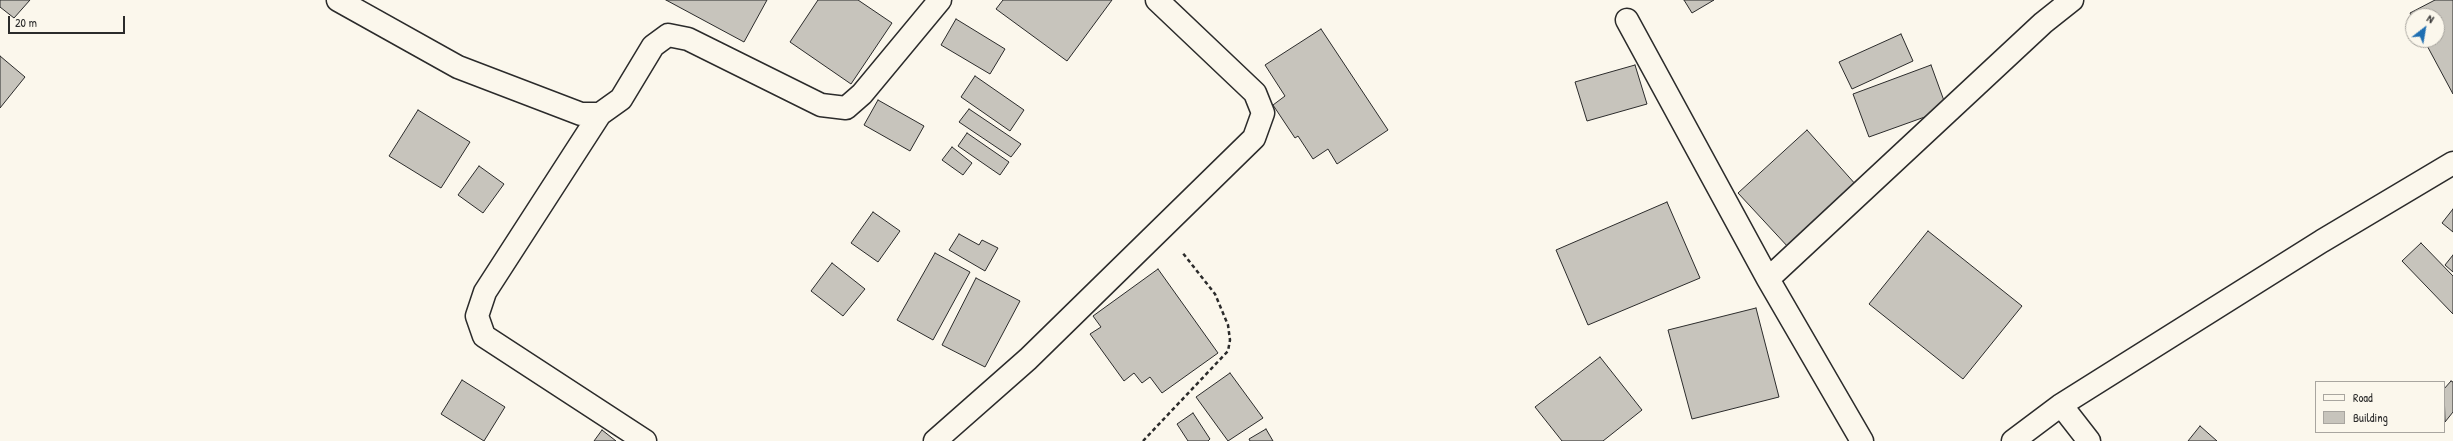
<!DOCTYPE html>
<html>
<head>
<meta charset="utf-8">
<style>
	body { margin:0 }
	#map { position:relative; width:2453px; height:441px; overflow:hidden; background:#fbf7ec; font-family:"Patrick Hand",sans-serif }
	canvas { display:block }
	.legend { position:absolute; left:2315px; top:381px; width:130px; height:52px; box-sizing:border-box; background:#fbf7ec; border:1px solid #a8a59f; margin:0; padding:5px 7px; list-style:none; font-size:12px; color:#2b2b2b }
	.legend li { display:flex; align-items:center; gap:8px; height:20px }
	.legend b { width:20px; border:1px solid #a8a59f }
	.north { position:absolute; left:2405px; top:8px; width:40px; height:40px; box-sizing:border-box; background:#fbf7ec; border:1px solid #a8a59f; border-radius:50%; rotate:31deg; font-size:11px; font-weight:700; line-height:16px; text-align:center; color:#2b2b2b }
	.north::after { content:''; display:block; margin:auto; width:14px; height:18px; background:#1f6fb2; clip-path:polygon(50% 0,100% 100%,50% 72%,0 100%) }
	.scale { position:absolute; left:8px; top:16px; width:117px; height:18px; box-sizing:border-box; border:2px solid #2b2b2b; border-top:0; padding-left:5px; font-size:12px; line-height:14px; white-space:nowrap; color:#2b2b2b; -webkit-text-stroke:3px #fbf7ec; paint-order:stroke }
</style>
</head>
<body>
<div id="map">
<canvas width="2453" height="441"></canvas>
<ul class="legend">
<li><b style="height:5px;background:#fbf7ec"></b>Road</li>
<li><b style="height:11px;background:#c7c4bc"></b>Building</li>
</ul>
<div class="north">N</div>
<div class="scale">20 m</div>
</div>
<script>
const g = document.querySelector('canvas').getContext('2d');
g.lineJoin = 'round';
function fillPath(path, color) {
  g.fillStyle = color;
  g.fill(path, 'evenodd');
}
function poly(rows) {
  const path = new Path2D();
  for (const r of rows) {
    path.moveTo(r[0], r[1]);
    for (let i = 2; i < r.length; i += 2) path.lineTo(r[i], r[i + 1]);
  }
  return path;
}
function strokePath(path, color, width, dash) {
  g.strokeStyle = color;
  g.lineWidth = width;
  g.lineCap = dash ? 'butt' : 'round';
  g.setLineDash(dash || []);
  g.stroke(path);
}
const building = poly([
	[0,0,30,0,14,18,0,7,0,0],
	[666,0,767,0,744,42,666,0],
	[818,0,858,0,892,23,851,84,790,42,818,0],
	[1003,0,1112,0,1067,61,996,9,1003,0],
	[1684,0,1714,0,1692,13,1684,0],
	[2435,0,2453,0,2453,94,2424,40,2437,40,2437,16,2413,16,2413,19,2410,13,2435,0],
	[956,19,1005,49,990,74,941,45,956,19],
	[1321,29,1388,130,1337,164,1328,149,1313,159,1298,136,1295,138,1273,105,1285,96,1265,65,1321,29],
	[1901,34,1913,61,1852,89,1839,62,1901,34],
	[0,56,25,77,0,108,0,56],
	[1635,65,1647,104,1587,121,1575,82,1635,65],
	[1931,65,1947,109,1869,137,1853,94,1931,65],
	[975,76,1024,110,1010,131,961,97,975,76],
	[878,100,924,126,910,151,864,125,878,100],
	[969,109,1021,144,1011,157,959,122,969,109],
	[418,110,470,142,441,188,389,156,418,110],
	[1807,130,1857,186,1789,248,1738,193,1807,130],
	[967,133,1009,162,1000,175,958,146,967,133],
	[952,147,972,163,963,175,942,160,952,147],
	[479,166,504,184,483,213,458,195,479,166],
	[1667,202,1700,278,1588,325,1556,250,1667,202],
	[2453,209,2453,232,2442,223,2453,209],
	[873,212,900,231,878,262,851,243,873,212],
	[1928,231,2022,306,1963,379,1869,304,1928,231],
	[959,234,979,245,982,240,998,248,985,271,949,250,959,234],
	[2421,243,2453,276,2453,314,2402,261,2421,243],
	[935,253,970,272,933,340,897,320,935,253],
	[2453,255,2453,272,2445,265,2453,255],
	[832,263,865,289,843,316,811,291,832,263],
	[1158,269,1218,353,1162,393,1150,377,1142,383,1134,373,1124,381,1090,334,1101,327,1093,316,1158,269],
	[976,278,1020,301,985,367,942,345,976,278],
	[1756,308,1779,397,1692,419,1668,330,1756,308],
	[1600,357,1642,410,1603,441,1562,441,1535,407,1600,357],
	[1230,373,1263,418,1228,441,1196,397,1230,373],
	[462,380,505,407,484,441,441,414,462,380],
	[2451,381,2453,382,2453,412,2445,422,2444,389,2451,381],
	[1193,413,1210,439,1208,441,1188,441,1177,424,1193,413],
	[2200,426,2217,441,2188,441,2200,426],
	[1266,429,1273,441,1250,441,1249,439,1266,429],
	[602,430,616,441,594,441,602,430]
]);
fillPath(building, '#c7c4bc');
strokePath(building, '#2b2b2b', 1);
const minor = poly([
	[338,0,458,67,581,114,600,114,621,99,653,46,668,35,688,39,821,105,846,108,862,94,940,0],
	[1627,20,1768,279,1862,441],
	[600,114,485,292,477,316,484,336,645,441],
	[1768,279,2043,23,2072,0],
	[2061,405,2089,441],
	[935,441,1028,359,1254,138,1263,113,1255,93,1157,0],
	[2013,441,2061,405,2322,241,2453,163]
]);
strokePath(minor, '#2b2b2b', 25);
strokePath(poly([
	[1143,441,1228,351,1230,340,1228,325,1215,294,1182,252]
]), '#2b2b2b', 2.5, [4, 3]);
strokePath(minor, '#fbf7ec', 22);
</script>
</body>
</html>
